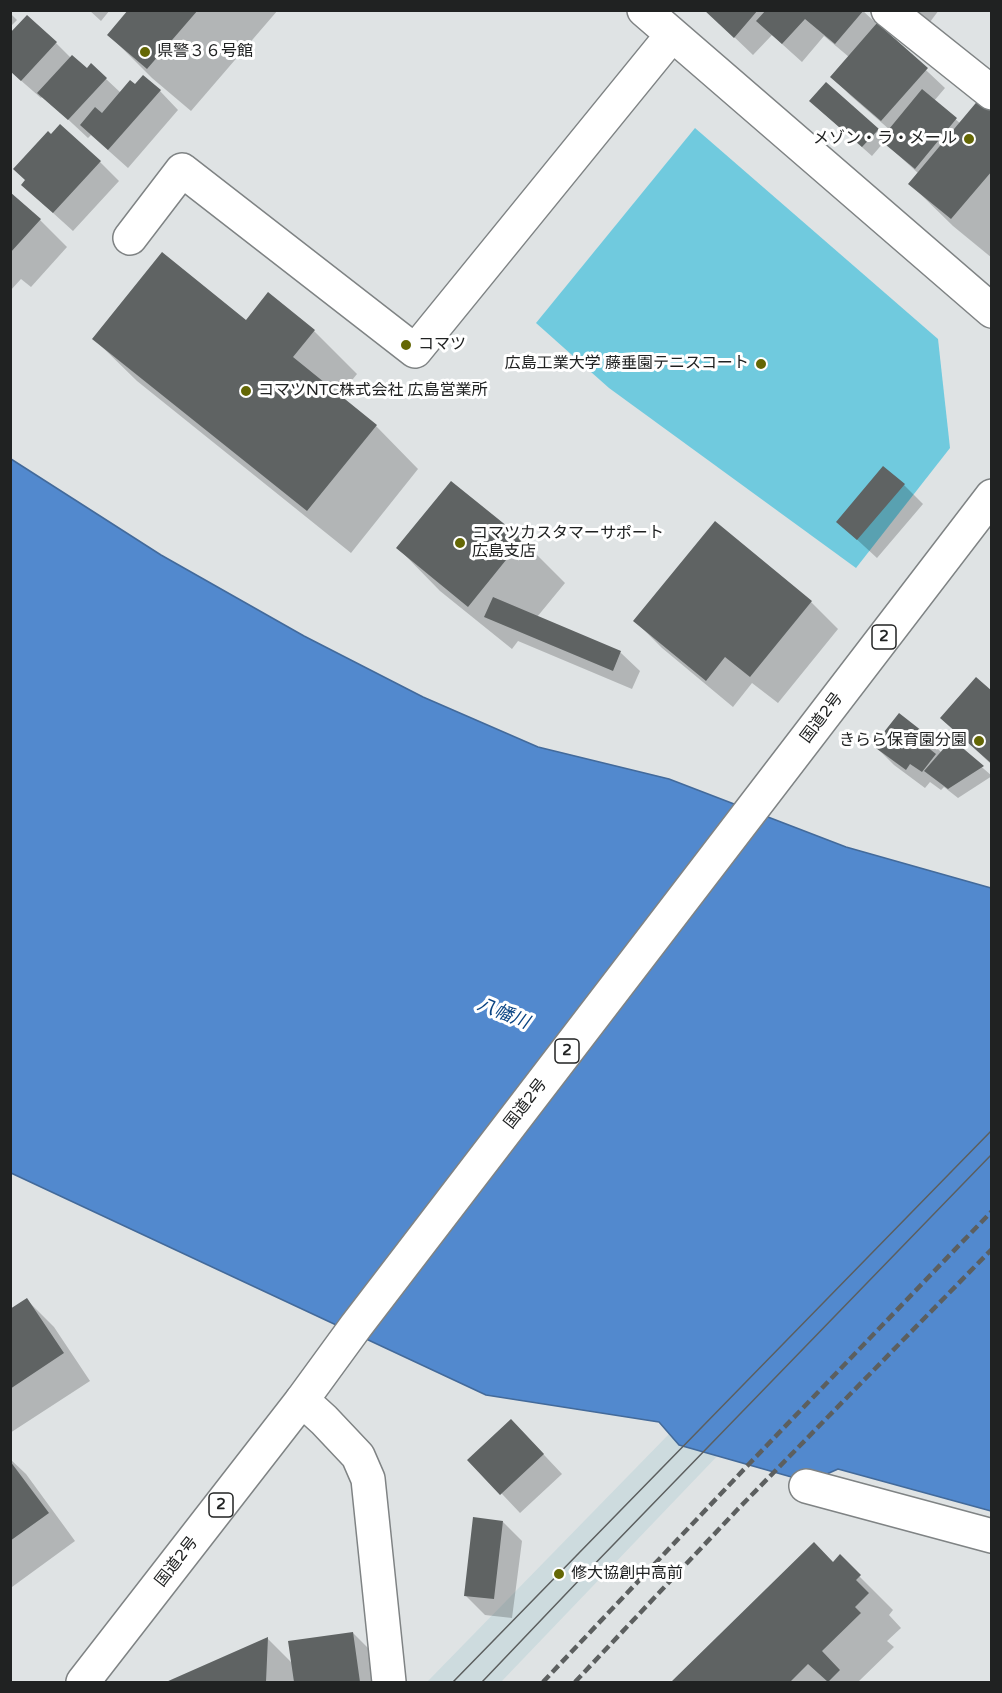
<!DOCTYPE html>
<html>
<head>
<meta charset="utf-8">
<style>
	body { margin:0 }
	#map { position:relative; width:1002px; height:1693px; overflow:hidden; background:#dfe3e4; font-family:"Varela Round",sans-serif }
	canvas { display:block }
	.frame { position:absolute; inset:0; border:12px solid #202222; pointer-events:none }
</style>
</head>
<body>
<div id="map">
<canvas width="1002" height="1693"></canvas>
<div class="frame"></div>
</div>
<script>
const g = document.querySelector('canvas').getContext('2d');
g.lineJoin = 'round';
function fillPath(path, color) {
  g.fillStyle = color;
  g.fill(path, 'evenodd');
}
function poly(rows) {
  const path = new Path2D();
  for (const r of rows) {
    path.moveTo(r[0], r[1]);
    for (let i = 2; i < r.length; i += 2) path.lineTo(r[i], r[i + 1]);
  }
  return path;
}
function strokePath(path, color, width, dash) {
  g.strokeStyle = color;
  g.lineWidth = width;
  g.lineCap = dash ? 'butt' : 'round';
  g.setLineDash(dash || []);
  g.stroke(path);
}
function write(font, color, halo, rows, align = 'center') {
  g.font = font + ' "Varela Round","Noto Sans JP",sans-serif';
  g.lineWidth = 6;
  g.setLineDash([]);
  g.textBaseline = 'middle';
  g.strokeStyle = halo;
  g.fillStyle = color;
  for (const [text, x, y, turn = 0] of rows) {
    g.save();
    g.translate(x, y);
    g.rotate((+turn || 0) * Math.PI / 180);
    g.textAlign = isNaN(turn) ? turn : align;
    if (halo) g.strokeText(text, 0, 0);
    g.fillText(text, 0, 0);
    g.restore();
  }
}
fillPath(poly([
	[670,1433,724,1449,501,1682,427,1682]
]), '#cddbde');
fillPath(poly([
	[695,128,938,339,950,448,856,568,609,388,536,323]
]), '#70cade');
const water = poly([
	[11,459,161,555,304,636,423,697,538,747,669,779,846,847,991,888,991,1511,838,1469,809,1482,679,1445,659,1422,486,1395,11,1173,11,459]
]);
fillPath(water, '#5289ce');
strokePath(water, '#436a9a', 1.5);
fillPath(poly([
	[89,10,110,10,101,21],
	[130,10,278,10,191,111,152,78,109,35],
	[706,10,862,10,945,88,934,101,961,124,992,109,992,258,953,226,910,184,919,174,884,142,872,156,820,110,878,130,884,136,890,130,851,96,832,77,849,57,824,36,802,62,772,35,753,55],
	[907,10,939,10,927,26],
	[10,13,17,20,10,27],
	[56,43,71,58,87,70,106,79,121,93,135,86,160,91,178,110,128,168,91,135,88,138,43,96,41,98,10,71],
	[100,162,119,181,73,231,42,203],
	[10,194,40,220,67,247,31,287,21,279,10,291],
	[268,294,314,331,357,374,339,396,376,426,418,469,351,553,137,381,94,339,246,322],
	[451,483,522,540,565,583,537,617,621,653,640,671,632,689,518,641,512,649,440,591,398,548],
	[904,485,923,504,877,558,838,522],
	[811,602,838,629,778,703,752,683,733,707,662,648,635,621],
	[992,693,992,765,942,718],
	[899,715,921,732,942,753,952,741,992,776,958,798,944,787,941,790,930,782,925,788,894,765,875,746],
	[27,1300,54,1327,90,1381,10,1433,10,1311],
	[530,1440,562,1474,520,1513,470,1460],
	[10,1459,26,1474,75,1541,12,1587,10,1585],
	[503,1522,522,1541,512,1618,485,1615,466,1596],
	[814,1544,833,1564,840,1557,893,1610,889,1615,901,1628,887,1641,894,1647,858,1682,673,1682],
	[353,1633,372,1652,376,1682,170,1682,267,1638,293,1664]
]), '#0003');
fillPath(poly([
	[128,10,198,10,147,69,107,35],
	[704,10,758,10,734,38],
	[766,10,864,10,835,44,805,19,782,44,756,21],
	[27,15,57,42,21,81,10,71,10,33],
	[877,23,928,68,881,121,830,77],
	[72,55,87,68,91,63,107,78,68,120,37,93],
	[143,75,161,90,108,150,80,125,95,107,102,113,130,80,135,84],
	[826,82,879,129,862,147,809,101],
	[922,89,957,118,915,169,880,140],
	[980,98,992,107,992,171,951,219,908,184],
	[60,124,101,161,53,213,21,185,25,180,13,169,48,131,51,134],
	[10,192,41,219,10,253],
	[162,252,246,320,268,292,315,330,293,357,377,425,307,511,92,339],
	[883,466,905,484,857,540,836,522],
	[451,481,523,539,468,607,396,548],
	[715,521,812,601,750,677,725,657,706,681,633,621],
	[493,597,621,651,613,671,484,617],
	[976,677,992,691,992,764,940,718],
	[899,713,922,731,916,738,936,754,922,772,910,764,906,770,873,746],
	[952,739,984,766,948,789,924,771],
	[27,1298,64,1353,10,1389,10,1309],
	[511,1419,544,1454,500,1495,467,1460],
	[10,1461,49,1513,10,1541],
	[473,1517,503,1521,494,1599,464,1596],
	[814,1542,833,1562,840,1554,861,1575,856,1580,869,1593,855,1607,861,1613,822,1651,840,1670,828,1682,808,1664,790,1682,671,1682],
	[353,1632,360,1682,294,1682,288,1641],
	[268,1637,266,1682,166,1682]
]), '#5f6363');
const minor = poly([
	[644,10,992,311],
	[888,10,992,93],
	[130,238,182,170,415,351,672,35],
	[302,1400,324,1420,358,1456,368,1479,389,1682],
	[806,1486,992,1536]
]);
const highway = poly([
	[83,1682,302,1400,356,1326,992,496]
]);
strokePath(minor, '#7f8384', 36);
strokePath(highway, '#7f8384', 36);
strokePath(minor, '#fff', 33);
strokePath(highway, '#fff', 33);
strokePath(poly([
	[453,1682,992,1130],
	[482,1682,583,1576,992,1154]
]), '#5c5f5f', 1.5);
strokePath(poly([
	[543,1682,749,1464,992,1211],
	[575,1682,737,1510,992,1249]
]), '#5c5f5f', 4.5, [9, 4.5]);
for (const [x, y, r, color] of [
	[145,52,6,"#646705"],
	[969,139,6,"#646705"],
	[406,345,6,"#646705"],
	[761,364,6,"#646705"],
	[246,391,6,"#646705"],
	[460,543,6,"#646705"],
	[979,741,6,"#646705"],
	[559,1574,6,"#646705"]
]) {
  const dot = new Path2D();
  dot.arc(x, y, r, 0, 2 * Math.PI);
  g.fillStyle = color;
  g.fill(dot);
  strokePath(dot, '#fff', 2);
}
for (const [x, y, w] of [
	[884,637,24],
	[567,1051,24],
	[221,1505,24]
]) {
  const box = new Path2D();
  box.roundRect(x - w / 2, y - 12, w, 24, 4.5);
  g.fillStyle = '#fff';
  g.fill(box);
  strokePath(box, '#202222', 1.5);
}
write('bold 15px', '#202222', null, [
	["2",884,637],
	["2",567,1051],
	["2",221,1505]
]);
write('16px', '#202222', '#fff', [
	["県警３６号館",157,52],
	["メゾン・ラ・メール",957,139,"right"],
	["コマツ",418,345],
	["広島工業大学 藤垂園テニスコート",749,364,"right"],
	["コマツNTC株式会社 広島営業所",258,391],
	["コマツカスタマーサポート",472,534],
	["広島支店",472,552],
	["きらら保育園分園",967,741,"right"],
	["修大協創中高前",571,1574]
], 'left');
write('16px', '#202222', '#fff', [
	["国道2号",822,718,-53],
	["国道2号",526,1104,-52],
	["国道2号",177,1562,-52]
]);
write('italic 18px', '#0a4483', '#fff', [
	["八幡川",503,1014,22]
]);
</script>
</body>
</html>
